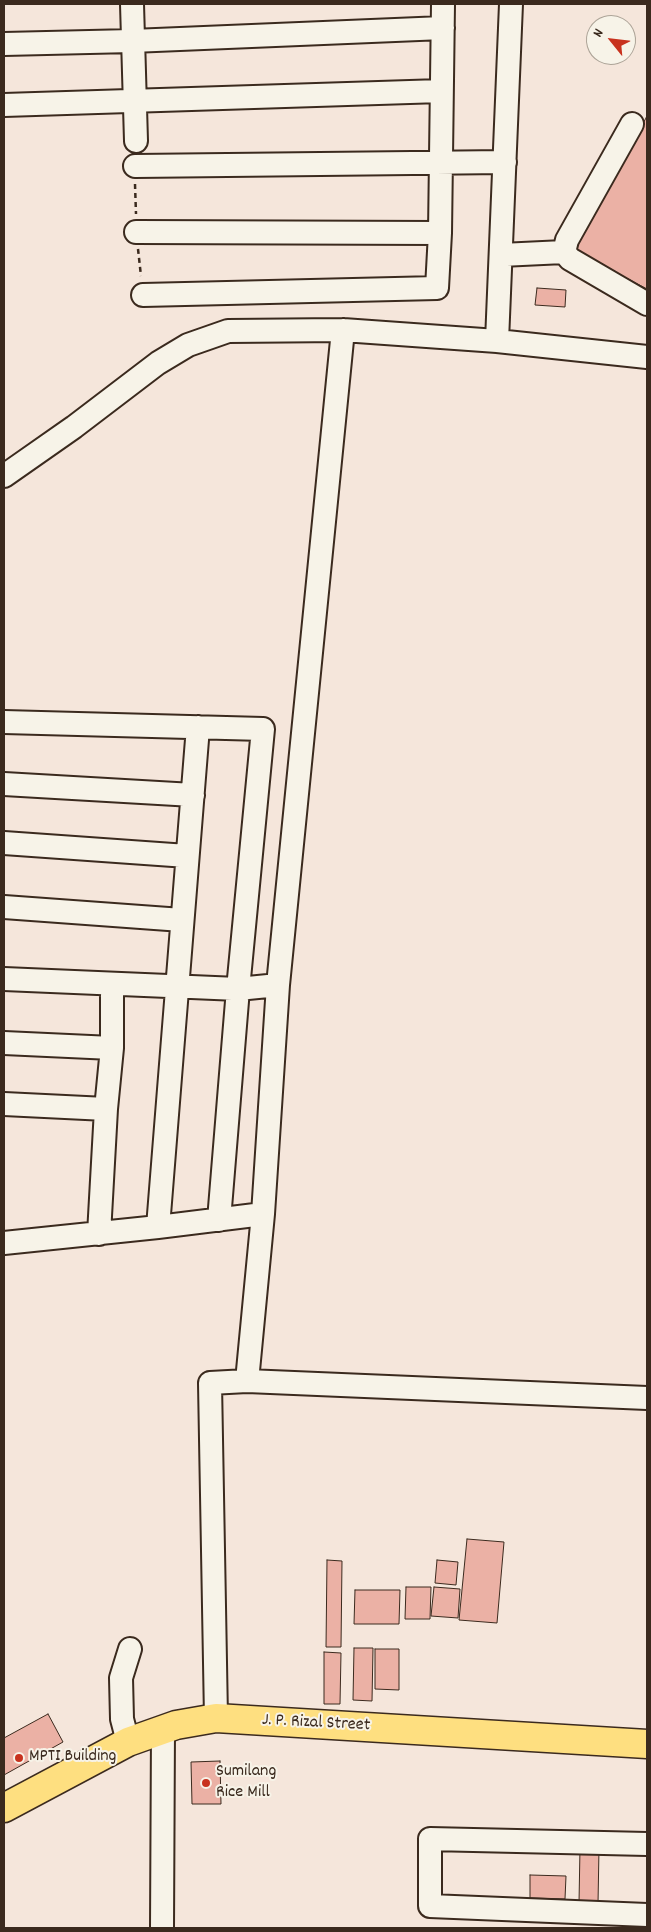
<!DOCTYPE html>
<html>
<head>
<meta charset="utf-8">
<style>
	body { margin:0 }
	#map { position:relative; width:651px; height:1932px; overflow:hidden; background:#f5e6db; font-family:Dekko,sans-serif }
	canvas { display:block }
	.frame { position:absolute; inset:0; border:5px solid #3b2a1e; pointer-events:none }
	.north { position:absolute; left:586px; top:15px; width:50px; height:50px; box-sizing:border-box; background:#f7f3e8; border:1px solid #aca397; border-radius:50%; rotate:299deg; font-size:14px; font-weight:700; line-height:20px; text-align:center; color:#3b2a1e }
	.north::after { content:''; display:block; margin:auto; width:18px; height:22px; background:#c8321e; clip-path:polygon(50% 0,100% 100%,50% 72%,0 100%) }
</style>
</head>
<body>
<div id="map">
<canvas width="651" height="1932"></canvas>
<div class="frame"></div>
<div class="north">N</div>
</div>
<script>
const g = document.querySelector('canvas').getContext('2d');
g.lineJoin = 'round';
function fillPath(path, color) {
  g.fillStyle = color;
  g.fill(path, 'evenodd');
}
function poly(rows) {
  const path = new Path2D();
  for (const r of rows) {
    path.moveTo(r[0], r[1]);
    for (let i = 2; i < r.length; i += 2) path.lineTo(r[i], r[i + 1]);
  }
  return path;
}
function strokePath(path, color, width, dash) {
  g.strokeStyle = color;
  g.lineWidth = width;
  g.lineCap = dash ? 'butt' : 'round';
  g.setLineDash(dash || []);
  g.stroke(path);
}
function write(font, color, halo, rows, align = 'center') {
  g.font = font + ' Dekko,sans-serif';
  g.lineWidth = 4;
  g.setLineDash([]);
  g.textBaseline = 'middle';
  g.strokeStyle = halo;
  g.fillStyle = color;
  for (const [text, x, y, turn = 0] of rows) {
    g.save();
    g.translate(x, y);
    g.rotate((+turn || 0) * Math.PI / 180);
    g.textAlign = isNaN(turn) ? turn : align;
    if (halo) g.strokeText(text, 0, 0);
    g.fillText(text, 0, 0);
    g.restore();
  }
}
const building = poly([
	[646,118,647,119,647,289,574,250,646,118],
	[537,288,566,290,565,307,535,305,537,288],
	[467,1539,504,1542,497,1623,459,1620,467,1539],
	[327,1560,342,1561,341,1647,326,1647,327,1560],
	[437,1560,458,1562,456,1585,435,1583,437,1560],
	[406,1587,431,1587,430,1619,405,1619,406,1587],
	[434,1587,460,1589,458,1618,431,1616,434,1587],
	[355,1590,400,1590,399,1624,354,1624,355,1590],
	[354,1648,373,1648,372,1701,353,1700,354,1648],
	[375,1649,399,1649,399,1690,375,1689,375,1649],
	[324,1652,341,1653,340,1704,324,1704,324,1652],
	[48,1714,63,1742,4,1775,4,1738,48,1714],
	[220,1761,221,1804,192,1804,191,1762,220,1761],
	[580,1848,599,1848,598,1904,579,1903,580,1848],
	[530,1875,566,1876,565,1899,530,1898,530,1875]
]);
fillPath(building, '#ebb1a5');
strokePath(building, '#3b2a1e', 1);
const minor = poly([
	[132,4,136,141],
	[4,44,132,41,443,28],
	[4,105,441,91],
	[632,124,567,240,564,252,570,259,647,304],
	[135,166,505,162],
	[136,232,440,233],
	[501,255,564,252],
	[143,295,437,288,440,233,443,4],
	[497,341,511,4],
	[4,476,74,427,158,363,188,345,228,331,343,330,497,341,647,357],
	[4,722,263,729,238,989,219,1220],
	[4,784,193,795],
	[4,843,187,856],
	[4,907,182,920],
	[4,979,238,989,278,985],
	[4,1043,112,1048],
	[4,1104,106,1109],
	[158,1227,198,727],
	[99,1234,106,1109,112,1048,112,984],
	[4,1243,158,1227,263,1214],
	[247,1381,263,1214,278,985,343,330],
	[216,1718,210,1383,247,1381,647,1398],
	[128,1742,122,1719,121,1678,130,1649],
	[647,1844,430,1839,430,1906,647,1915],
	[162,1928,163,1729]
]);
const major = poly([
	[4,1808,128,1742,176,1725,216,1718,647,1744]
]);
strokePath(minor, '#3b2a1e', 26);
strokePath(major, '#3b2a1e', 31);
strokePath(poly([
	[135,184,136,214],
	[138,249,141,276]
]), '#3b2a1e', 2.5, [5, 4]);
strokePath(minor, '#f7f3e8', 22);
strokePath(major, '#fedf80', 28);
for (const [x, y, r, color] of [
	[19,1758,5,"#c8321e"],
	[206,1783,5,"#c8321e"]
]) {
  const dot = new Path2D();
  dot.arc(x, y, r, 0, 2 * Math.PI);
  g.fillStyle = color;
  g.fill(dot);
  strokePath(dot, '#f7f3e8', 2);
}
write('18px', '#3b2a1e', '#f7f3e8', [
	["J. P. Rizal Street",316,1724,3]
]);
write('18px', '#3b2a1e', '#f7f3e8', [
	["MPTI Building",29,1758],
	["Sumilang",216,1773],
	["Rice Mill",216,1794]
], 'left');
</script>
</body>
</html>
